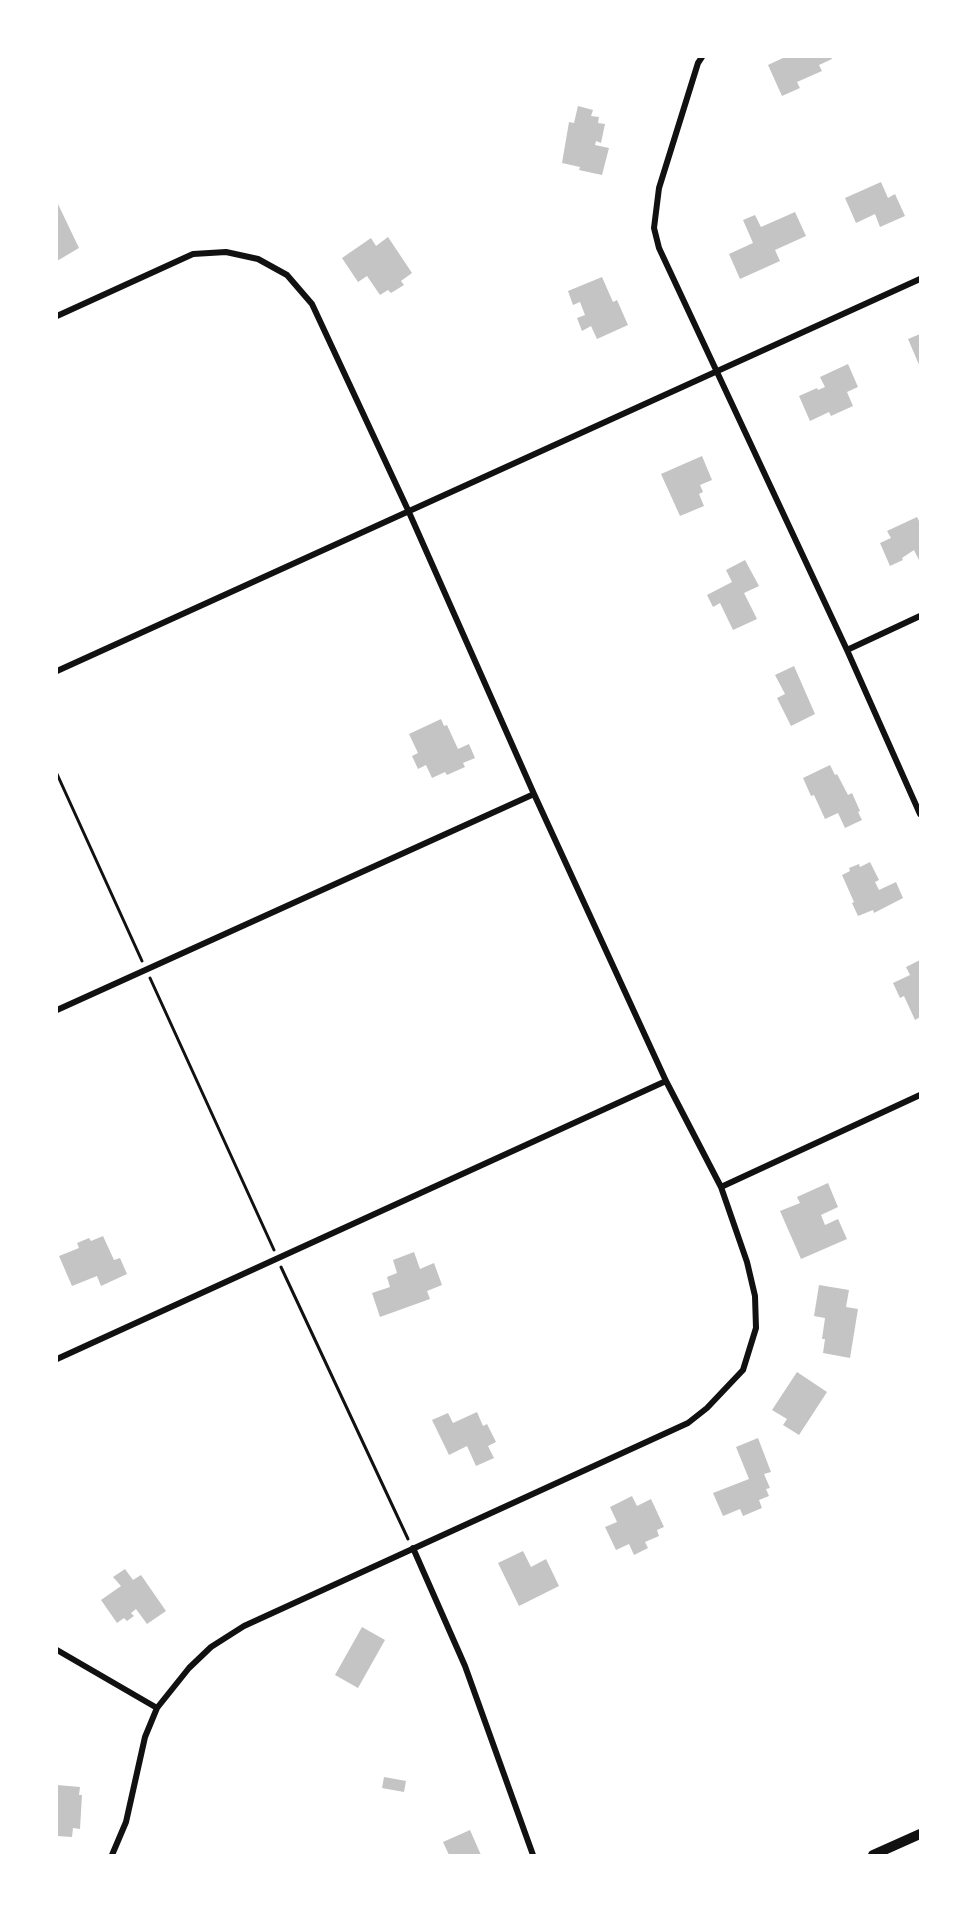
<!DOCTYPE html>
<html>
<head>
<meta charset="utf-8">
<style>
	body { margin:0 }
	#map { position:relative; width:977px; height:1912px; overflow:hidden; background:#fff; font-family:Georgia,serif }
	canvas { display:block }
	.frame { position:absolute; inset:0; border:58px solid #fff; pointer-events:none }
</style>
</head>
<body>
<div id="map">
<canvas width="977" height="1912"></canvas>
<div class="frame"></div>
</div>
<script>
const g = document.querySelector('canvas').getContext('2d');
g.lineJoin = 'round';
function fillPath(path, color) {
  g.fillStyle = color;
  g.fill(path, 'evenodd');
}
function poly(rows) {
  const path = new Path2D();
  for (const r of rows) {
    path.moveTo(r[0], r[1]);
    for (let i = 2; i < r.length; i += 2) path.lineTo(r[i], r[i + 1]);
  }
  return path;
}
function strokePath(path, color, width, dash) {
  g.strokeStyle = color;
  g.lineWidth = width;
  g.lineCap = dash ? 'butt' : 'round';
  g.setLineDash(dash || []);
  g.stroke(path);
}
fillPath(poly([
	[785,57,831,57,832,59,819,65,822,71,797,82,800,88,782,96,768,65],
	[578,106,593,110,591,116,599,117,598,123,605,124,601,143,596,141,595,145,609,148,602,175,579,170,580,167,562,163,569,122,574,123],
	[881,182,888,198,895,194,905,216,880,227,875,214,856,223,845,198],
	[57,202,79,248,57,261],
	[795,212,806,236,775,250,780,261,740,279,729,254,753,243,743,220,755,215,761,227],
	[388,237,412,273,401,281,404,285,391,293,388,290,380,295,367,276,358,282,342,258,371,238,376,246],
	[602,277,613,302,617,300,628,325,597,339,591,326,582,331,577,318,585,315,580,302,573,305,568,291],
	[920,334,920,367,908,339],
	[848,364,858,387,847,392,853,406,831,416,829,412,810,421,799,396,817,388,818,390,825,387,820,377],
	[702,456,712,480,700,485,703,492,699,494,704,506,680,516,661,474],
	[917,517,920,523,920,562,914,550,902,558,903,560,890,566,880,543,891,538,887,531],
	[745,560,759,586,744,593,757,619,733,630,720,603,713,607,707,595,732,582,726,570],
	[794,666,815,714,791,726,777,698,785,694,775,675],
	[441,719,444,726,447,725,458,749,469,744,475,758,463,763,465,767,447,775,445,772,432,778,426,765,418,769,412,756,418,753,409,734],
	[830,765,835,775,837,774,848,795,852,793,860,811,858,812,862,820,845,828,838,813,825,819,814,795,811,796,803,778],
	[870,862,879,880,875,882,879,890,896,882,903,898,874,913,873,910,858,916,852,903,854,902,842,875,850,871,849,868,859,864,860,867],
	[920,960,920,1017,915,1020,904,996,900,998,893,983,910,975,906,967],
	[828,1183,838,1207,821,1215,825,1225,838,1219,847,1239,801,1259,780,1211,800,1203,797,1197],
	[103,1236,114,1260,120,1258,127,1274,101,1286,97,1276,72,1286,59,1256,79,1248,77,1243,89,1238,91,1241],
	[414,1252,420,1269,434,1263,442,1285,427,1291,430,1299,380,1317,372,1293,390,1287,387,1277,397,1273,393,1260],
	[819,1285,849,1290,846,1307,858,1309,850,1358,823,1353,825,1339,822,1339,825,1318,814,1316],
	[797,1372,827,1392,799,1435,783,1425,787,1419,772,1410],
	[477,1412,483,1426,487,1424,496,1442,488,1446,494,1458,476,1466,467,1446,449,1455,432,1420,448,1413,453,1423],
	[758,1438,771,1472,764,1474,770,1488,766,1489,769,1496,759,1500,762,1508,743,1516,740,1509,723,1516,713,1493,749,1479,736,1447],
	[632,1496,637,1506,651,1499,664,1527,657,1530,659,1536,645,1542,648,1548,634,1555,629,1544,616,1550,605,1527,617,1522,610,1507],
	[523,1551,531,1567,546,1559,559,1586,519,1606,498,1563],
	[125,1569,133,1580,141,1575,166,1611,147,1624,136,1609,131,1613,134,1616,127,1621,124,1618,117,1623,101,1600,121,1586,113,1577],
	[362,1627,385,1640,358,1688,335,1675],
	[384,1777,406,1781,404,1792,382,1788],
	[57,1785,80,1787,79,1795,82,1795,80,1829,73,1828,72,1837,57,1836],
	[470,1830,481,1855,449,1855,443,1842]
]), '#c4c4c4');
strokePath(poly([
	[57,774,142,961],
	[150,978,274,1250],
	[281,1267,408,1539]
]), '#111', 3);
strokePath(poly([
	[702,57,698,63,659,188,654,228,659,248,847,650,920,814],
	[57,316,193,254,226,252,258,259,287,275,312,304,408,510,534,794,666,1081,721,1187,747,1262,755,1296,756,1328,743,1370,707,1408,688,1423,244,1626,211,1647,189,1668,157,1708,145,1737,126,1822,112,1855],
	[847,650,920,616],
	[57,671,920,279],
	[57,1010,534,794],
	[721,1187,920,1095],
	[57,1359,666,1081],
	[413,1548,465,1666,533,1855],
	[57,1650,157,1708]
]), '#111', 6);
strokePath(poly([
	[873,1855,920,1834]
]), '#111', 10);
</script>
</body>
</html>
